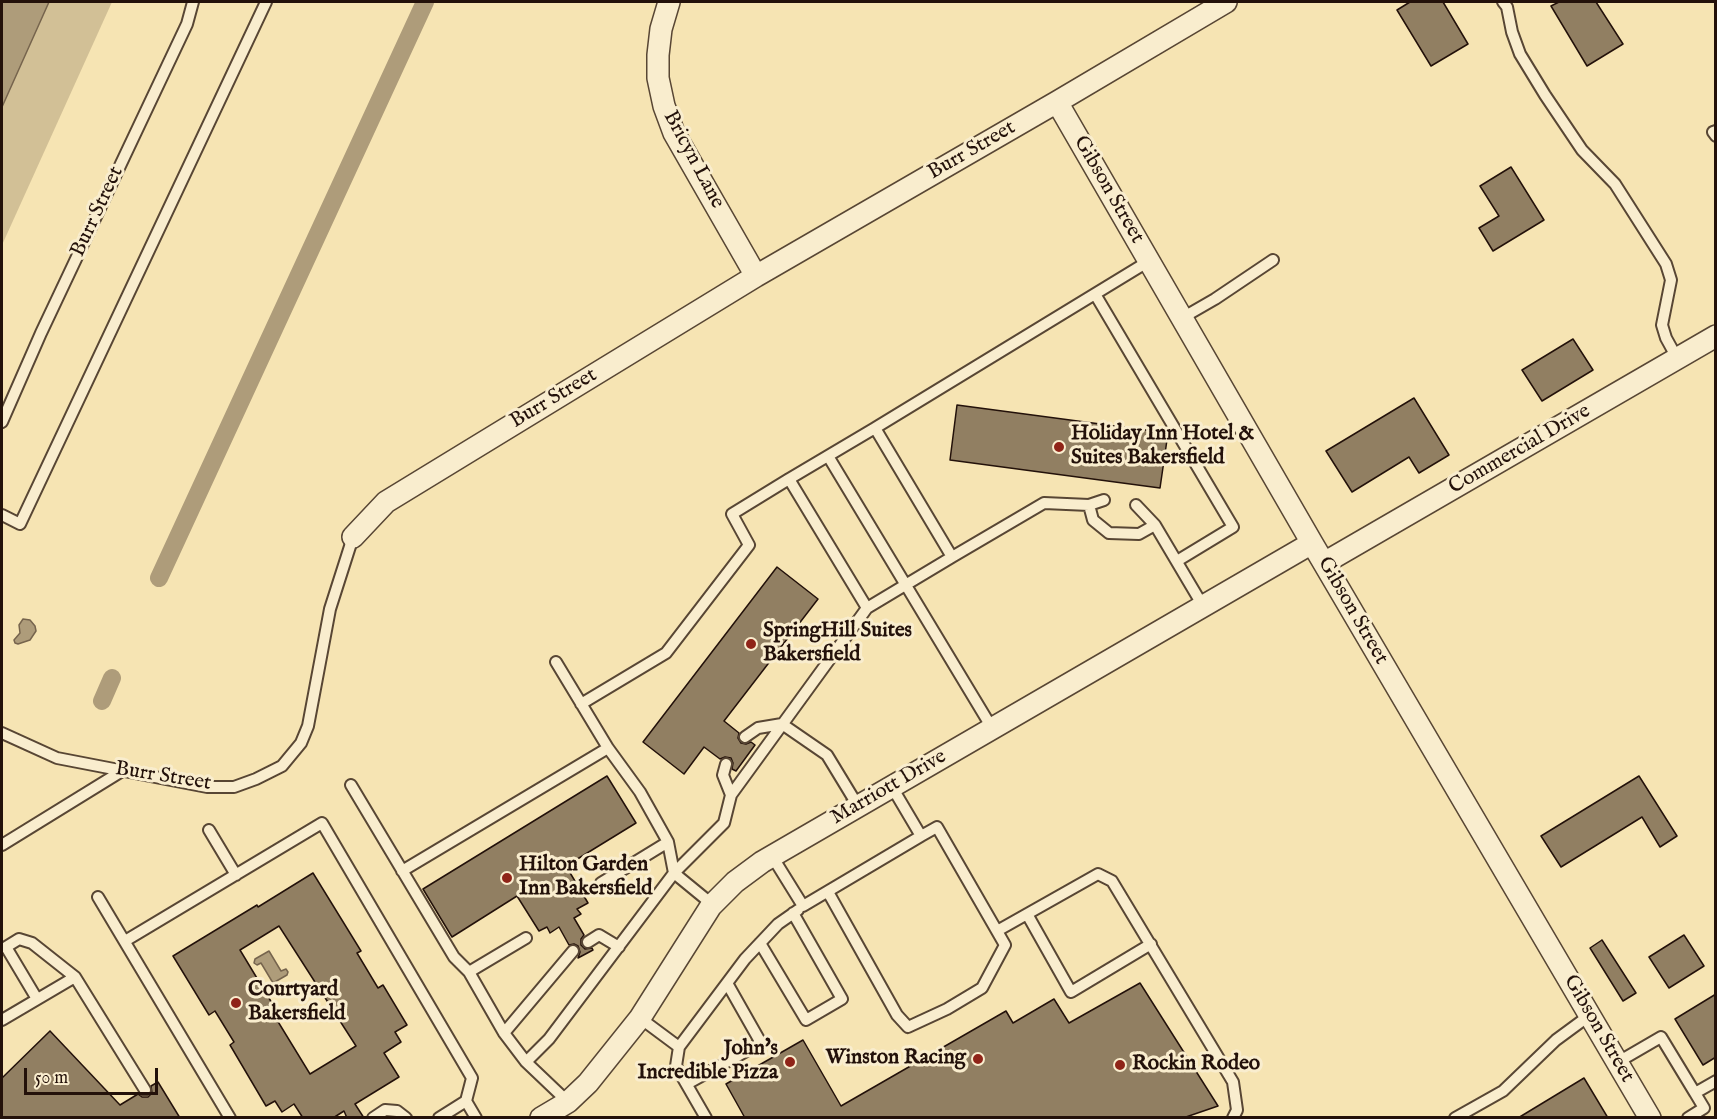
<!DOCTYPE html>
<html>
<head>
<meta charset="utf-8">
<style>
	body { margin:0 }
	#map { position:relative; width:1717px; height:1119px; overflow:hidden; background:#f6e4b3; font-family:"IM FELL English",serif }
	canvas { display:block }
	.frame { position:absolute; inset:0; border:3px solid #23110a; pointer-events:none }
	.scale { position:absolute; left:24px; top:1068px; width:134px; height:27px; box-sizing:border-box; border:3px solid #23110a; border-top:0; padding-left:8px; font-size:18px; line-height:21px; white-space:nowrap; color:#23110a; -webkit-text-stroke:4px #f9edce; paint-order:stroke }
</style>
</head>
<body>
<div id="map">
<canvas width="1717" height="1119"></canvas>
<div class="frame"></div>
<div class="scale">50 m</div>
</div>
<script>
const g = document.querySelector('canvas').getContext('2d');
g.lineJoin = 'round';
function fillPath(path, color) {
  g.fillStyle = color;
  g.fill(path, 'evenodd');
}
function poly(rows) {
  const path = new Path2D();
  for (const r of rows) {
    path.moveTo(r[0], r[1]);
    for (let i = 2; i < r.length; i += 2) path.lineTo(r[i], r[i + 1]);
  }
  return path;
}
function strokePath(path, color, width, dash) {
  g.strokeStyle = color;
  g.lineWidth = width;
  g.lineCap = dash ? 'butt' : 'round';
  g.setLineDash(dash || []);
  g.stroke(path);
}
function write(font, color, halo, rows, align = 'center') {
  g.font = font + ' "IM FELL English",serif';
  g.lineWidth = 6;
  g.setLineDash([]);
  g.textBaseline = 'middle';
  g.strokeStyle = halo;
  g.fillStyle = color;
  for (const [text, x, y, turn = 0] of rows) {
    g.save();
    g.translate(x, y);
    g.rotate((+turn || 0) * Math.PI / 180);
    g.textAlign = isNaN(turn) ? turn : align;
    if (halo) g.strokeText(text, 0, 0);
    g.fillText(text, 0, 0);
    g.restore();
  }
}
fillPath(poly([
	[2,2,112,2,2,245]
]), '#d2c096');
const water = poly([
	[2,2,49,2,2,107,2,2],
	[23,619,30,620,35,626,36,631,30,640,18,644,15,643,14,640,20,633,19,625,23,619],
	[269,951,281,971,286,969,288,972,287,975,273,983,261,963,257,965,254,963,255,959,269,951]
]);
fillPath(water, '#ae9c7a');
strokePath(water, '#76644d', 1.5);
strokePath(poly([
	[159,578,425,2],
	[102,701,112,678]
]), '#ae9c7a', 18);
const building = poly([
	[1410,2,1443,2,1468,44,1431,66,1397,10,1410,2],
	[1559,2,1596,2,1623,44,1587,66,1551,6,1559,2],
	[1511,167,1544,220,1493,251,1479,228,1499,216,1480,186,1511,167],
	[1573,339,1593,370,1542,401,1522,370,1573,339],
	[1414,398,1449,455,1419,473,1409,457,1352,492,1326,451,1414,398],
	[957,405,1168,433,1160,488,950,460,957,405],
	[777,567,818,599,724,721,739,733,738,738,741,743,746,744,751,742,755,745,736,771,732,769,733,763,731,758,725,757,720,759,704,747,684,774,643,742,777,567],
	[607,776,636,823,566,866,588,903,577,909,581,914,574,918,584,935,581,939,581,945,585,949,592,948,593,950,578,958,580,952,578,946,574,944,569,945,559,927,550,933,547,927,539,931,517,896,452,937,423,889,607,776],
	[1639,776,1677,836,1660,847,1642,817,1561,867,1541,836,1639,776],
	[313,873,361,951,357,953,378,988,383,985,407,1025,395,1032,401,1042,384,1053,399,1077,355,1104,364,1118,347,1118,344,1111,333,1118,303,1118,294,1104,282,1112,275,1101,266,1106,230,1045,234,1042,215,1011,209,1015,173,956,257,905,258,907,313,873],
	[279,926,356,1046,310,1074,277,1020,281,1018,240,950,279,926],
	[1684,935,1704,966,1669,988,1649,957,1684,935],
	[1602,940,1636,993,1623,1001,1590,948,1602,940],
	[1140,983,1218,1106,1183,1118,745,1118,726,1084,803,1040,841,1106,1006,1011,1013,1023,1054,999,1069,1023,1140,983],
	[1716,994,1716,1057,1703,1065,1675,1019,1716,994],
	[50,1031,120,1105,138,1094,142,1097,148,1097,152,1093,151,1086,158,1082,180,1118,2,1118,2,1078,50,1031],
	[1584,1078,1608,1118,1518,1118,1584,1078]
]);
fillPath(building, '#917f62');
strokePath(building, '#23110a', 1.5);
const lane = poly([
	[1503,2,1507,7,1512,32,1520,54,1545,95,1582,150,1615,184,1666,264,1671,280,1662,325,1666,338,1677,358],
	[1716,131,1713,132,1716,136],
	[1149,261,875,428,952,557,1044,503,1089,505,1093,520,1109,533,1139,534,1155,525,1203,606],
	[1095,294,1233,527,1177,561],
	[1182,318,1215,299,1273,260],
	[2,422,41,333,187,24,193,2],
	[828,456,992,728],
	[789,479,875,428],
	[1089,505,1104,500],
	[1136,505,1155,525],
	[2,515,20,524,266,2],
	[556,662,608,748,640,792,668,842,674,873],
	[581,704,666,653,749,545,732,514,789,479,867,608,952,557],
	[2,733,57,758,207,787,234,787,256,779,282,766,301,743,308,726,330,609,353,537],
	[745,737,758,728,782,724,827,755,858,806],
	[726,764,723,775,731,795],
	[351,785,454,957,469,972,504,1033,526,1062,568,1102],
	[209,830,236,875],
	[2,845,122,771],
	[772,856,803,906,921,836],
	[402,871,608,748],
	[674,873,724,823,731,795,867,608],
	[601,883,668,842],
	[828,892,897,1015,908,1027,947,1009,982,988,1005,945,937,827,921,836,892,787],
	[98,897,230,1118],
	[1027,914,1071,992,1151,944],
	[997,931,1098,874,1112,881,1233,1082,1237,1110,1233,1118],
	[125,941,322,823,472,1078,466,1101],
	[588,942,599,935,619,947],
	[760,943,806,1020,842,999,793,913],
	[469,972,526,938],
	[37,999,6,947,19,939,32,943,75,977,145,1090],
	[640,1018,679,1047,676,1066,706,1118],
	[2,1020,75,977],
	[504,1033,573,951],
	[679,1047,745,959,778,924,798,910],
	[526,1062,549,1039,674,873,713,905],
	[1618,1062,1661,1037,1695,1093],
	[687,1084,761,1043,727,983],
	[373,1118,385,1110,397,1111,406,1118],
	[439,1118,466,1101,476,1118],
	[1455,1118,1503,1091,1556,1040,1590,1015],
	[1688,1118,1704,1108,1695,1093,1716,1081]
]);
const street = poly([
	[669,2,661,29,658,55,658,78,664,106,674,133,756,276],
	[1057,102,1312,543,1650,1118],
	[353,537,386,502,756,276,1057,102,1226,2],
	[1324,563,1716,336],
	[541,1118,568,1102,588,1083,640,1018,711,906,735,882,762,862,1312,543]
]);
strokePath(lane, '#584634', 14);
strokePath(street, '#584634', 24);
strokePath(lane, '#f9edce', 10);
strokePath(street, '#f9edce', 21);
for (const [x, y, r, color] of [
	[1059,447,6,"#8f2418"],
	[751,644,6,"#8f2418"],
	[507,878,6,"#8f2418"],
	[236,1003,6,"#8f2418"],
	[978,1059,6,"#8f2418"],
	[790,1062,6,"#8f2418"],
	[1120,1065,6,"#8f2418"]
]) {
  const dot = new Path2D();
  dot.arc(x, y, r, 0, 2 * Math.PI);
  g.fillStyle = color;
  g.fill(dot);
  strokePath(dot, '#f9edce', 2);
}
write('21px', '#23110a', '#f9edce', [
	["Burr Street",972,151,-30],
	["Bricyn Lane",693,160,62],
	["Gibson Street",1108,190,60],
	["Burr Street",98,212,-65],
	["Burr Street",554,399,-31],
	["Commercial Drive",1520,450,-30],
	["Gibson Street",1352,611,60],
	["Burr Street",163,777,9],
	["Marriott Drive",889,788,-30],
	["Gibson Street",1598,1029,60]
]);
write('bold 21px', '#23110a', '#f9edce', [
	["Holiday Inn Hotel &",1071,435],
	["Suites Bakersfield",1071,459],
	["SpringHill Suites",763,632],
	["Bakersfield",763,656],
	["Hilton Garden",519,866],
	["Inn Bakersfield",519,890],
	["Courtyard",248,991],
	["Bakersfield",248,1015],
	["John's",778,1050,"right"],
	["Incredible Pizza",778,1074,"right"],
	["Winston Racing",966,1059,"right"],
	["Rockin Rodeo",1132,1065]
], 'left');
</script>
</body>
</html>
